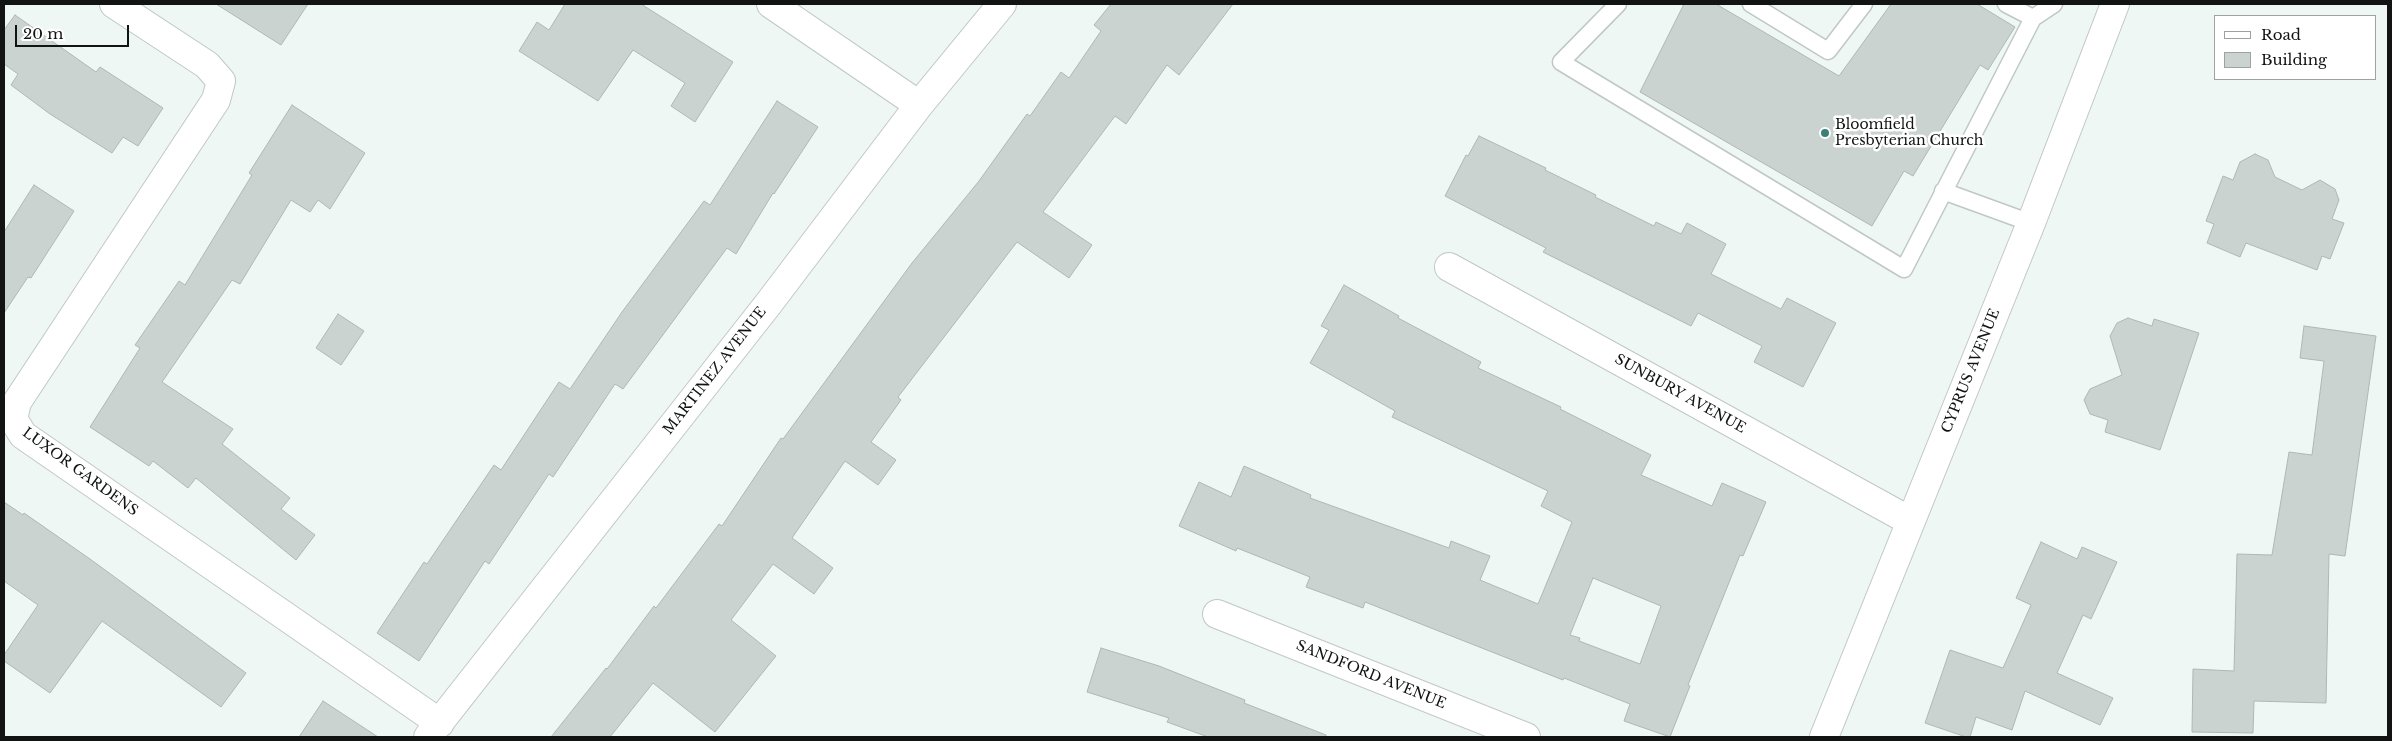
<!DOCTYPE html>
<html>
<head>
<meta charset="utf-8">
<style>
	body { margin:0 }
	#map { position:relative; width:2392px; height:741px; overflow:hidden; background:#eff7f5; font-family:"Libre Baskerville",serif }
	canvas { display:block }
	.frame { position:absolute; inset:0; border:5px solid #111413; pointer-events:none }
	.legend { position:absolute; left:2214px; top:15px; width:162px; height:65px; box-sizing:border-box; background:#fff; border:1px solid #a0a1a1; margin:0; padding:6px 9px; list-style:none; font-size:15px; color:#111413 }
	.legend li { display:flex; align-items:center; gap:10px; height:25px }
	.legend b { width:25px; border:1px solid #a0a1a1 }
	.scale { position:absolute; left:15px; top:25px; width:114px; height:22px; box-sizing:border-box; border:2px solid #111413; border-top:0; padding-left:6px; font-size:15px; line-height:18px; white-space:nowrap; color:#111413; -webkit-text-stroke:4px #fff; paint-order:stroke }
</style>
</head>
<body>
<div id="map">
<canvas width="2392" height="741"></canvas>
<div class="frame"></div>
<ul class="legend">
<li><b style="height:6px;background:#fff"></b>Road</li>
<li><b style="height:14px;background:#cbd3d1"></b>Building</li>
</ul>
<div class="scale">20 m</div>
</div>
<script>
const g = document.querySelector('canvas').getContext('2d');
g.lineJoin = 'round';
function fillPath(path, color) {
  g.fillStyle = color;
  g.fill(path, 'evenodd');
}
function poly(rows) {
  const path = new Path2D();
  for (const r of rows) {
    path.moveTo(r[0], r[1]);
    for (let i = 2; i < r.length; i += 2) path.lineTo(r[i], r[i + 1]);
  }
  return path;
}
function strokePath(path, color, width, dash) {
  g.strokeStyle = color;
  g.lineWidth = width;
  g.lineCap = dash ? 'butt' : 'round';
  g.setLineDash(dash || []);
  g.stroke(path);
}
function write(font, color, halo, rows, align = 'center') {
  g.font = font + ' "Libre Baskerville",serif';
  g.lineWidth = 5;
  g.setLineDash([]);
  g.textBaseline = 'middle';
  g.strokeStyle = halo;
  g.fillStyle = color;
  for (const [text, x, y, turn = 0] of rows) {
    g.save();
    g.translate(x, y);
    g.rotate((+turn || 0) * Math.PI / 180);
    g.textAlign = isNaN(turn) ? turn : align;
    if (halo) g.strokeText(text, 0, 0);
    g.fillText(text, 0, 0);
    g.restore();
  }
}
const building = poly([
	[216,4,308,4,281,45,216,4],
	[565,4,641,4,733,62,695,122,671,106,685,83,633,50,598,101,519,51,537,22,549,30,565,4],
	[1111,4,1233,4,1179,75,1167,65,1126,124,1115,116,1043,212,1092,245,1069,278,1017,242,898,397,901,400,871,442,896,460,878,485,845,461,792,538,833,568,814,594,773,564,731,620,776,656,715,732,653,683,610,737,551,737,606,668,607,669,654,606,656,608,719,524,722,526,781,438,783,439,912,263,979,181,1027,114,1030,116,1061,72,1069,78,1101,31,1094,25,1111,4],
	[1684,4,1716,4,1839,76,1891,4,1977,4,2015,27,1988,70,1980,65,1913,176,1904,171,1872,226,1640,92,1684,4],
	[15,15,96,72,100,67,163,108,138,146,123,137,112,153,50,114,11,85,18,74,4,64,4,30,15,15],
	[777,101,818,127,774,194,773,193,736,254,727,248,623,389,615,384,553,477,549,474,489,564,485,561,419,661,377,633,424,562,427,564,494,465,501,470,559,382,570,389,622,312,704,201,710,205,777,101],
	[292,105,365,153,330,209,318,200,310,212,291,200,240,284,232,280,162,382,233,429,222,444,290,498,281,509,315,535,296,560,196,478,188,488,153,461,149,466,90,427,140,348,135,345,179,281,185,285,252,175,249,173,292,105],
	[1479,136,1546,168,1545,170,1596,195,1595,197,1654,226,1656,222,1681,234,1687,223,1726,244,1711,274,1781,309,1787,298,1836,323,1803,387,1754,362,1762,346,1698,313,1691,326,1543,252,1546,248,1445,196,1466,155,1468,156,1479,136],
	[2255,154,2268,160,2275,177,2302,190,2320,180,2335,189,2339,200,2332,219,2344,223,2330,259,2322,256,2317,270,2246,243,2240,257,2207,243,2214,224,2206,221,2223,176,2233,180,2240,162,2255,154],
	[34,185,74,211,31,278,28,277,4,313,4,232,34,185],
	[1344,285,1399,316,1398,318,1481,362,1478,368,1561,407,1560,409,1651,455,1641,475,1712,506,1722,483,1766,502,1743,556,1740,555,1688,685,1690,686,1670,737,1624,721,1630,704,1564,678,1563,680,1365,602,1363,608,1306,587,1310,577,1237,548,1236,551,1179,526,1199,482,1231,497,1244,466,1311,495,1310,498,1449,548,1451,541,1490,556,1480,580,1538,604,1572,522,1541,506,1548,491,1392,417,1395,411,1310,363,1329,330,1321,326,1344,285],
	[1593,578,1661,606,1640,664,1579,641,1580,638,1570,635,1593,578],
	[338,314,364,331,341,365,316,348,338,314],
	[2128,318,2152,326,2154,319,2199,333,2160,450,2105,432,2108,420,2090,414,2084,400,2090,389,2122,375,2110,336,2117,323,2128,318],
	[2304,326,2376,336,2345,556,2329,554,2326,703,2254,701,2253,733,2192,732,2193,669,2234,671,2237,554,2272,555,2289,452,2312,455,2324,361,2300,358,2304,326],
	[4,502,23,515,24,513,90,559,246,673,221,707,102,621,50,693,4,661,4,655,38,605,4,581,4,502],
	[2041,542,2077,559,2082,547,2117,562,2091,619,2083,615,2057,673,2113,698,2100,725,2025,691,2012,730,1976,717,1970,737,1966,737,1925,723,1950,650,2003,668,2031,605,2016,598,2041,542],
	[1101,648,1159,666,1245,700,1244,703,1326,735,1326,737,1208,737,1167,722,1169,718,1087,692,1101,648],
	[323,701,378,737,299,737,323,701]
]);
fillPath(building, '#cbd3d1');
strokePath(building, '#afb7b5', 1);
const service = poly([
	[1618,4,1561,62,1904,269,2033,18,2006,4],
	[1751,4,1828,51,1864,4],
	[2033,18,2054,4],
	[1943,191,2031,223]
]);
const minor = poly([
	[114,4,207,65,221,81,216,100,17,402,13,419,23,435,440,723],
	[771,4,919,105],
	[1449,267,1910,521],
	[1217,614,1526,737],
	[428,737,769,303,919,105,1002,4],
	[1824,737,2031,223,2115,4]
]);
strokePath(service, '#c0c8c6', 19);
strokePath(minor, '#c0c8c6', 30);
strokePath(service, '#fff', 16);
strokePath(minor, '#fff', 28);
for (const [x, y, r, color] of [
	[1825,133,5,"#3c8075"]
]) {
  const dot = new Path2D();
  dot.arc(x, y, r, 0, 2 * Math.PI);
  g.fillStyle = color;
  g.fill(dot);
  strokePath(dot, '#fff', 2);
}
write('14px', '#111413', '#fff', [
	["Bloomfield",1835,125],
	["Presbyterian Church",1835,141]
], 'left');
write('14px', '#111413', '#fff', [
	["MARTINEZ AVENUE",715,371,-52],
	["CYPRUS AVENUE",1971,371,-68],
	["SUNBURY AVENUE",1680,394,29],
	["LUXOR GARDENS",80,472,36],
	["SANDFORD AVENUE",1371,675,22]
]);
</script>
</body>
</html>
